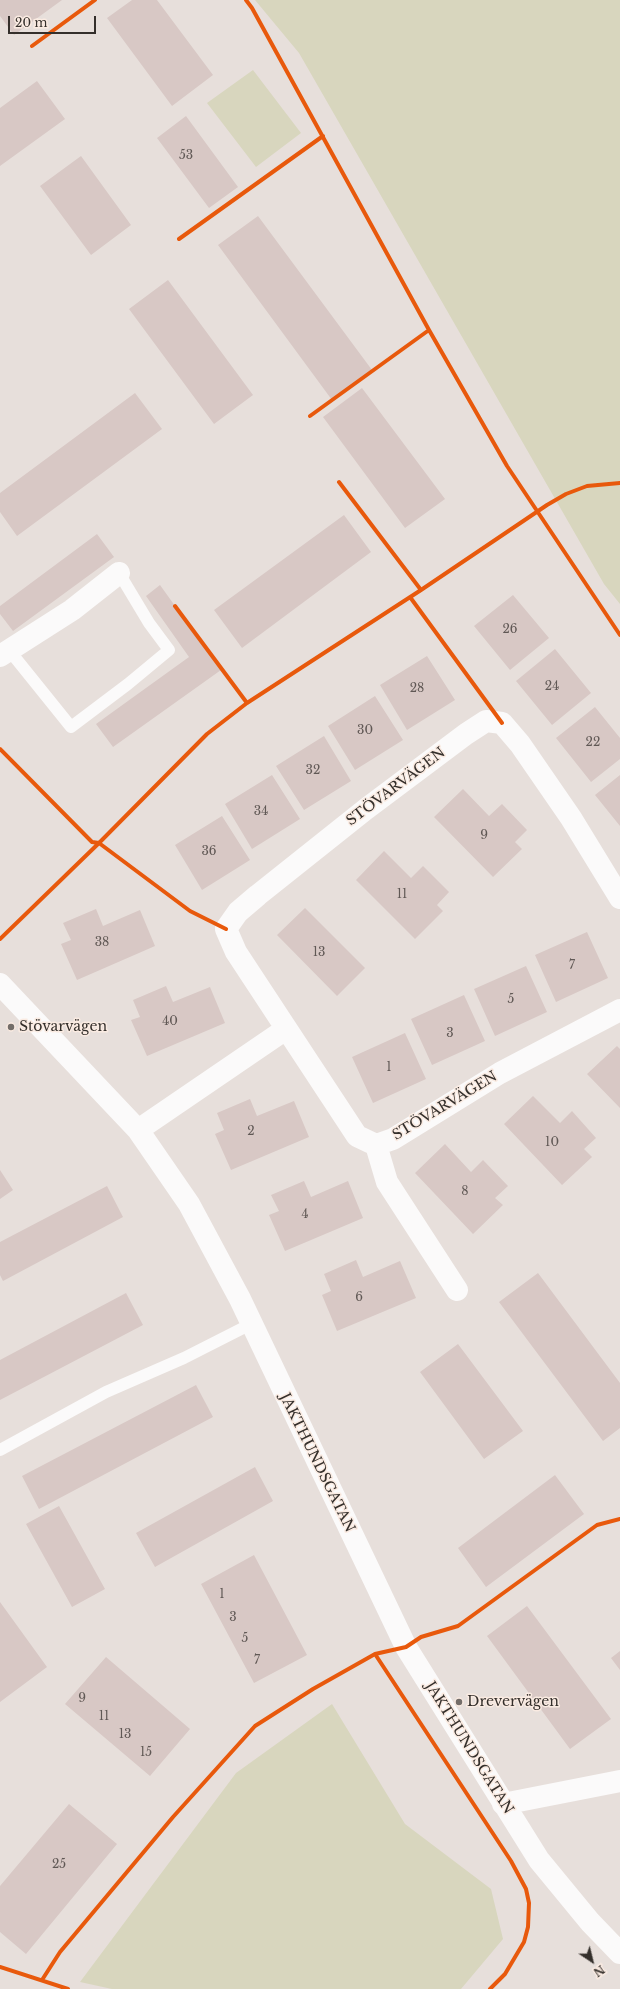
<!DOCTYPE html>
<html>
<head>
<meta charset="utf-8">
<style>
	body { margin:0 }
	#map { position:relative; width:620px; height:1989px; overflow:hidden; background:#e7dfdb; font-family:"Libre Baskerville",serif }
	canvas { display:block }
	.north { position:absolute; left:572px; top:1941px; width:40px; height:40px; -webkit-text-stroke:3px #faebe2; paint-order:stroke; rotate:145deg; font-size:11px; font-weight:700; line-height:16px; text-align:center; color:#342f2b }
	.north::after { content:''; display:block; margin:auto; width:14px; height:18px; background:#342f2b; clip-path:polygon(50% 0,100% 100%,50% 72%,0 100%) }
	.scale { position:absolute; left:8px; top:16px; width:88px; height:18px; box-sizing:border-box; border:2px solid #342f2b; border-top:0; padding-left:5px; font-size:12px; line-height:14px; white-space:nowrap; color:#342f2b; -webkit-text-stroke:3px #faebe2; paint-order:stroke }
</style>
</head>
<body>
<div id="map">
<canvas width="620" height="1989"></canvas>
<div class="north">N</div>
<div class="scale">20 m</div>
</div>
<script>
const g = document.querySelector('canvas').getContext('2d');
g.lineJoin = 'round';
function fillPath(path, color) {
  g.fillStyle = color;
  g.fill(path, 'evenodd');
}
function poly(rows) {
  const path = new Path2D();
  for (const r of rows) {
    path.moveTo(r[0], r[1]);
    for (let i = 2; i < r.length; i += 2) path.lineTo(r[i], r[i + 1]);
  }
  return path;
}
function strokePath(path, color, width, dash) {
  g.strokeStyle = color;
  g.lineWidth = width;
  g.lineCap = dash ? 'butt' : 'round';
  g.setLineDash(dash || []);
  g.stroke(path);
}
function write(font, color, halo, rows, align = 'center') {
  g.font = font + ' "Libre Baskerville",serif';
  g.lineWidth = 3;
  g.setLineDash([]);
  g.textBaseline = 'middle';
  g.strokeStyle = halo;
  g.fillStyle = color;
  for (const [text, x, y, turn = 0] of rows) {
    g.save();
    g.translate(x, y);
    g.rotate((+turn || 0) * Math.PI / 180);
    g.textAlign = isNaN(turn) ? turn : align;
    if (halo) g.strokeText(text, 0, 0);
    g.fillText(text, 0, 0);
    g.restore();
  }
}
fillPath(poly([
	[255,0,620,0,620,604,604,584,299,53],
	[253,70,301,133,256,167,207,103],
	[332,1704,405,1824,491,1889,503,1939,461,1989,112,1989,80,1982,236,1773]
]), '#d8d6be');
fillPath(poly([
	[0,0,62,0,14,35,0,16],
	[132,0,157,0,213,75,172,106,107,18],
	[37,81,65,119,0,166,0,108],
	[186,116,238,187,209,208,157,138],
	[81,156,131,225,91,255,40,186],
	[258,216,372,370,332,400,218,245],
	[168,280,253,395,214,424,129,309],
	[362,388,445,499,405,528,323,417],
	[135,393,162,429,17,536,0,512,0,493],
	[344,515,371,552,242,648,214,610],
	[97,534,114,557,13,631,0,614,0,606],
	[160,585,221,670,113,747,96,724,189,657,146,596],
	[513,595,549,638,510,670,474,626],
	[555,649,591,693,552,725,516,681],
	[427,656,455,700,407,730,380,685],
	[375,696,403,740,355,770,328,726],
	[595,707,620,738,620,759,591,782,556,738],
	[324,736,351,781,304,810,276,766],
	[272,775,300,819,252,849,225,804],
	[620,775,620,826,595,795],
	[463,789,489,816,502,804,527,830,515,842,522,849,493,877,434,817],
	[222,816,250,860,202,890,175,845],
	[384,851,411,878,423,866,449,892,437,905,443,911,415,939,356,880],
	[305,908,365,968,337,996,277,935],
	[96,909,103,926,140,910,155,946,77,980,61,944,71,940,63,923],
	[587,932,608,978,556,1002,535,955],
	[526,966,547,1012,495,1036,474,989],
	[166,986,173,1002,210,987,225,1023,147,1056,131,1020,140,1017,133,1000],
	[464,995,485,1041,432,1065,411,1019],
	[405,1033,426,1079,373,1103,352,1057],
	[617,1046,620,1049,620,1108,587,1074],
	[533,1096,560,1123,572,1111,596,1138,584,1149,592,1157,562,1185,504,1124],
	[250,1099,257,1116,294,1101,309,1137,231,1170,215,1134,224,1130,217,1113],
	[445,1144,471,1172,483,1160,508,1186,495,1198,503,1205,473,1234,415,1173],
	[0,1170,13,1190,0,1199],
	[304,1181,311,1197,348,1181,363,1218,285,1251,269,1215,279,1211,271,1195],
	[107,1186,123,1217,3,1281,0,1275,0,1242],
	[356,1260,363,1277,400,1261,416,1298,337,1331,322,1295,331,1291,324,1274],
	[538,1273,620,1383,620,1428,603,1441,499,1302],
	[126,1293,143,1325,0,1400,0,1360],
	[458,1344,523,1431,484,1459,420,1372],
	[196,1385,213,1417,39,1509,22,1476],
	[255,1467,273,1501,155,1567,136,1533],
	[555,1475,584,1514,486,1587,458,1548],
	[59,1506,105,1589,72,1607,26,1524],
	[254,1555,307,1655,254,1683,201,1584],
	[0,1602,47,1667,0,1702],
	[527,1606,611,1719,570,1749,487,1636],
	[620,1651,620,1670,611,1658],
	[106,1657,190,1729,150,1776,65,1704],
	[69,1804,117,1844,26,1954,0,1932,0,1886]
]), '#d8c8c5');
strokePath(poly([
	[9,650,71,727,128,684,169,650,149,623,119,573],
	[0,1450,106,1392,184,1358,251,1324]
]), '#fbfafa', 12);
strokePath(poly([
	[0,656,72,610,119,573],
	[620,898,571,818,520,744,502,723,486,721,466,734,366,809,258,895,238,912,226,929,236,952,357,1136,376,1145,393,1139,500,1073,620,1010],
	[0,984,138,1130,189,1204,240,1299,406,1647,539,1860,590,1922,620,1953],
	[138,1130,286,1029],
	[376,1145,387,1182,457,1290],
	[503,1804,620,1781]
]), '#fbfafa', 22);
strokePath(poly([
	[246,0,252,8,429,330,507,466,620,635],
	[32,46,95,0],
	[179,239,323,136],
	[310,416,429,330],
	[339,482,421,590],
	[410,597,502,723],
	[175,606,247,703],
	[0,749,92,842,99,843,190,911,226,929],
	[0,939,99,843,207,734,247,703,421,590,547,505,566,494,587,486,620,483],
	[375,1654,511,1861,526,1889,529,1903,528,1927,524,1942,505,1974,490,1989],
	[0,1967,68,1989],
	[42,1980,60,1952,173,1817,255,1726,313,1689,375,1654,406,1647,421,1637,458,1626,597,1525,620,1519]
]), '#e8590c', 4);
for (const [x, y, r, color] of [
	[11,1027,4,"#736d69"],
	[459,1702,4,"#736d69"]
]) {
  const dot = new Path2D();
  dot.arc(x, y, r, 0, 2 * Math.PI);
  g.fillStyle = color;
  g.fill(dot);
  strokePath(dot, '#faebe2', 1.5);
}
write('12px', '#605855', null, [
	["53",186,156],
	["26",510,630],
	["24",552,687],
	["28",417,689],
	["30",365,731],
	["22",593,743],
	["32",313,771],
	["34",261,812],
	["9",484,836],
	["36",209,852],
	["11",402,895],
	["38",102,943],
	["13",319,953],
	["7",572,966],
	["5",511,1000],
	["40",170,1022],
	["3",450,1034],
	["1",389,1068],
	["2",251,1132],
	["10",552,1143],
	["8",465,1192],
	["4",305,1215],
	["6",359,1298],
	["1",222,1595],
	["3",233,1618],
	["5",245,1639],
	["7",257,1661],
	["9",82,1699],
	["11",104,1717],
	["13",125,1735],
	["15",146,1753],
	["25",59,1865]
]);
write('14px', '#342f2b', '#faebe2', [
	["STÖVARVÄGEN",396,787,-37],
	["STÖVARVÄGEN",445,1106,-31],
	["JAKTHUNDSGATAN",317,1463,64],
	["JAKTHUNDSGATAN",469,1748,58]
]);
write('14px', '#342f2b', '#faebe2', [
	["Stövarvägen",19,1027],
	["Drevervägen",467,1702]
], 'left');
</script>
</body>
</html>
